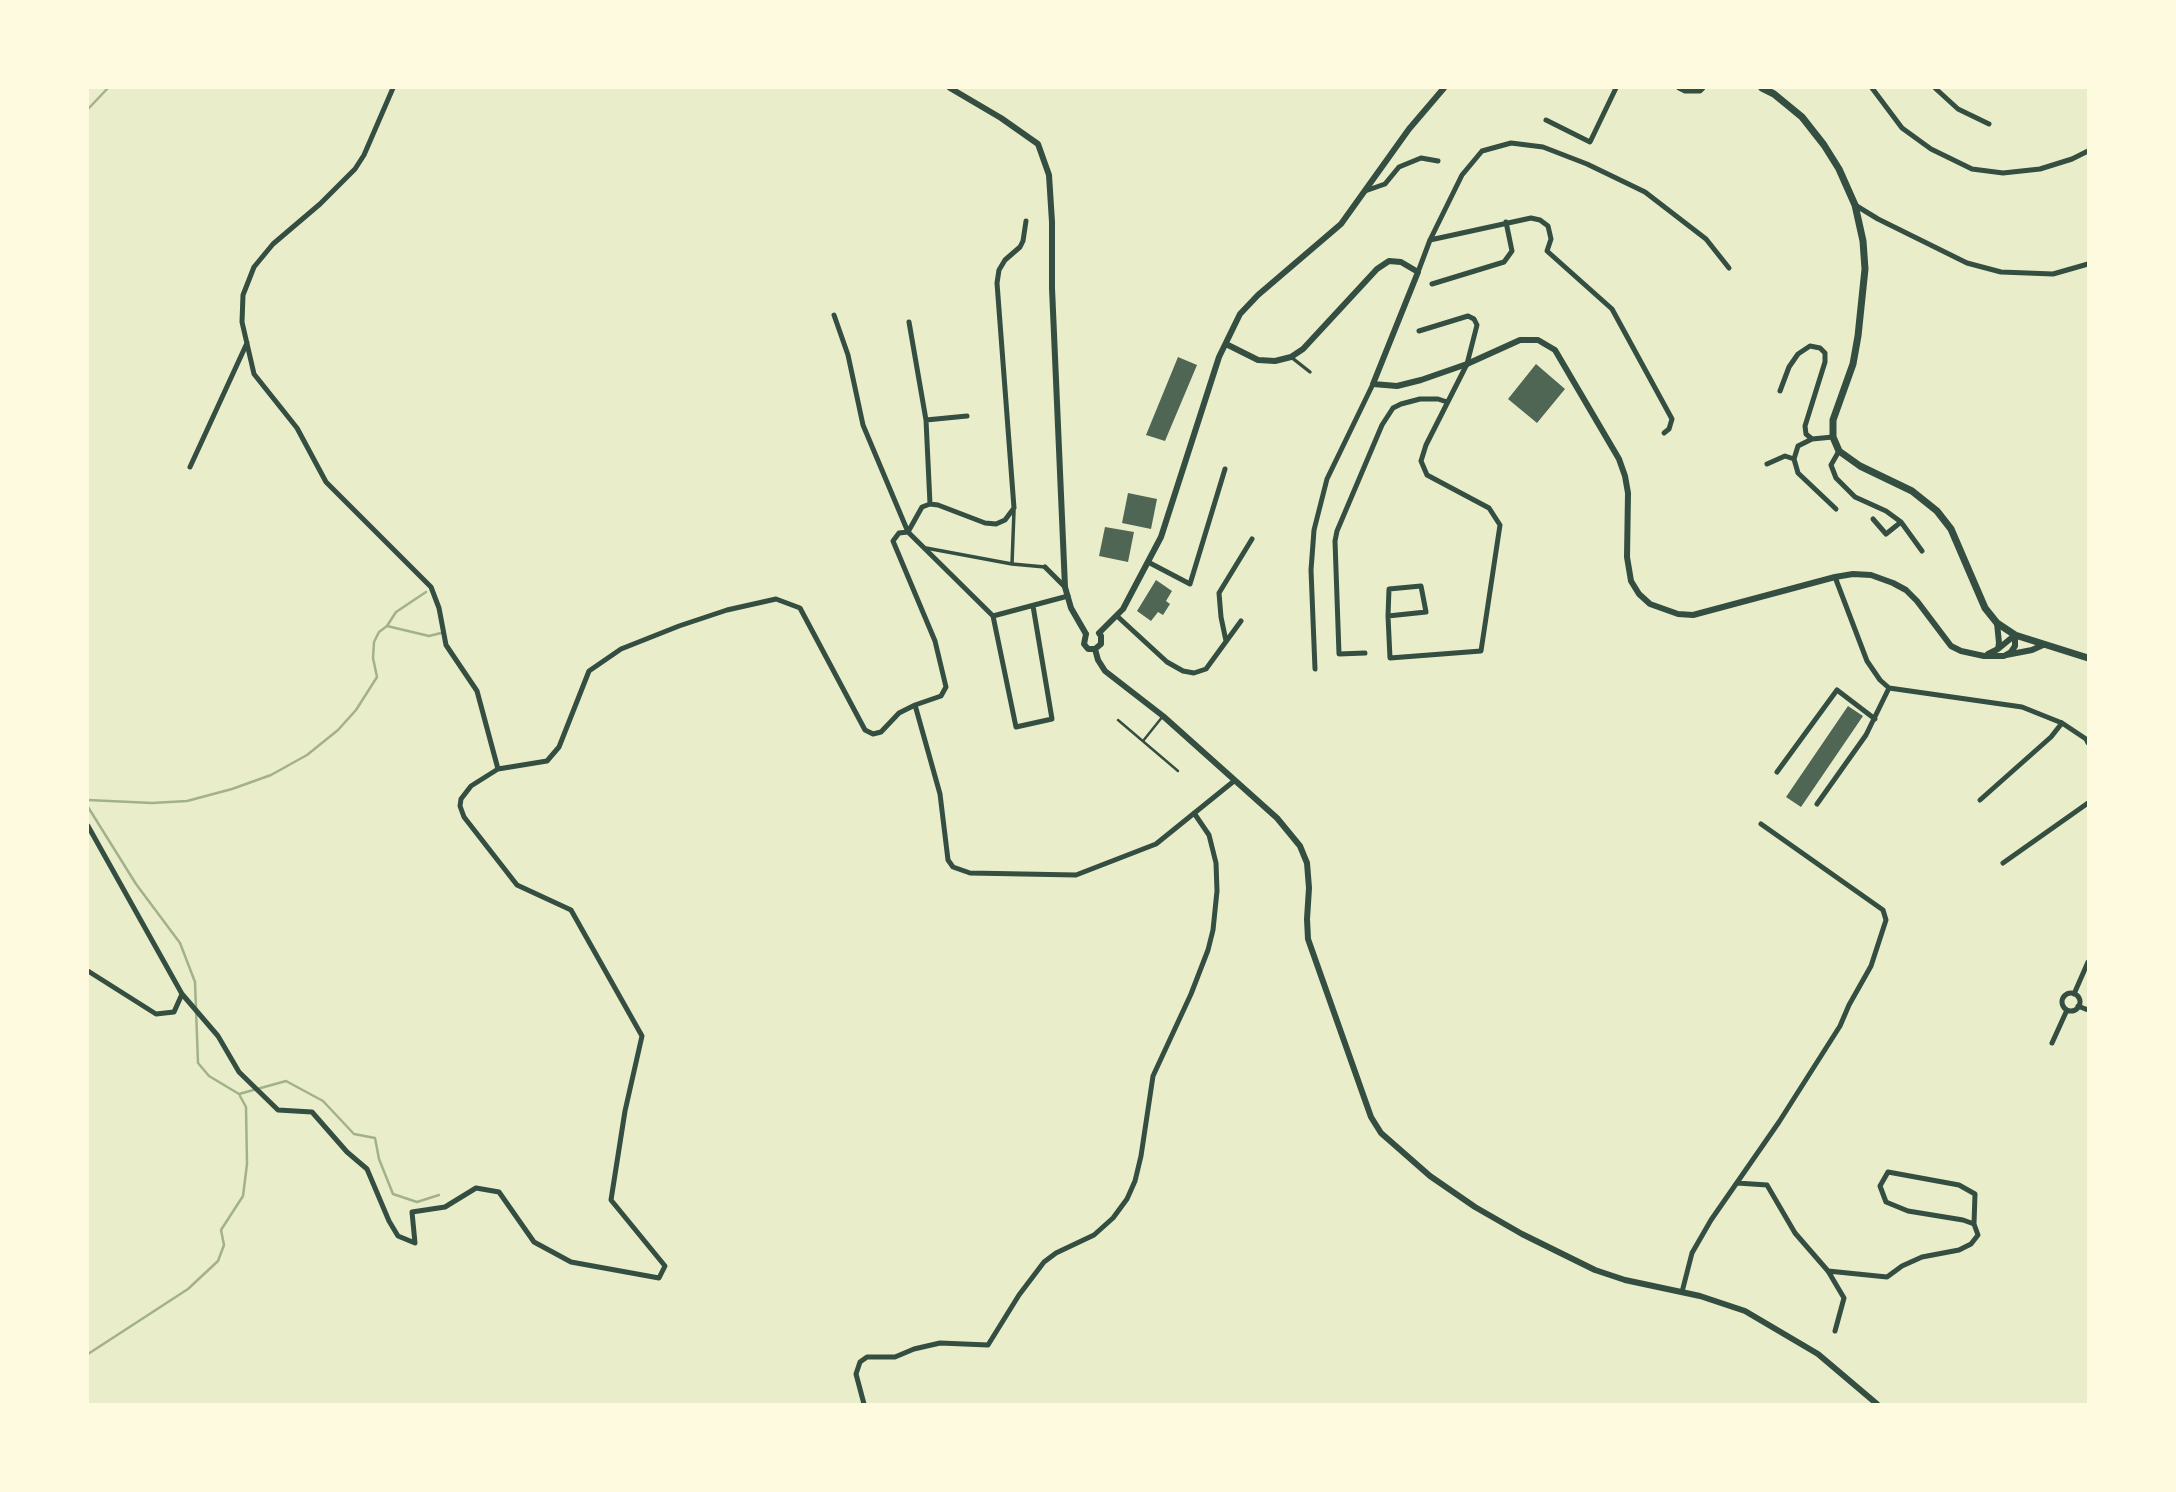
<!DOCTYPE html>
<html>
<head>
<meta charset="utf-8">
<style>
	body { margin:0 }
	#map { position:relative; width:2176px; height:1492px; overflow:hidden; background:#e9edc9; font-family:"Zilla Slab",serif }
	canvas { display:block }
	.frame { position:absolute; inset:0; border:89px solid #fefae0; pointer-events:none }
</style>
</head>
<body>
<div id="map">
<canvas width="2176" height="1492"></canvas>
<div class="frame"></div>
</div>
<script>
const g = document.querySelector('canvas').getContext('2d');
g.lineJoin = 'round';
function poly(rows) {
  const path = new Path2D();
  for (const r of rows) {
    if (r.length === 3) {
      path.moveTo(r[0] + r[2], r[1]);
      path.arc(r[0], r[1], r[2], 0, 2 * Math.PI);
      continue;
    }
    path.moveTo(r[0], r[1]);
    for (let i = 2; i < r.length; i += 2) path.lineTo(r[i], r[i + 1]);
  }
  return path;
}
function strokePath(path, color, width, dash) {
  g.strokeStyle = color;
  g.lineWidth = width;
  g.lineCap = dash ? 'butt' : 'round';
  g.setLineDash(dash || []);
  g.stroke(path);
}
function fillPath(path, color) {
  g.fillStyle = color;
  g.fill(path, 'evenodd');
}
strokePath(poly([
	[88,109,108,88],
	[387,626,429,636,441,633],
	[88,800,152,803,187,801,232,789,271,775,307,755,338,730,356,710,377,677,373,658,374,642,379,632,387,626,396,612,426,592],
	[88,807,136,884,180,943,195,982,198,1063,209,1076,239,1094,286,1081,323,1101,354,1134,375,1138,379,1159,393,1194,417,1202,439,1195],
	[88,1354,188,1289,218,1261,224,1245,221,1230,243,1196,247,1164,246,1107,240,1096]
]), '#a3b18a', 2.5);
fillPath(poly([
	[1178,357,1197,365,1165,441,1146,435],
	[1536,364,1565,389,1537,423,1508,399],
	[1128,493,1157,499,1151,529,1122,523],
	[1105,527,1134,532,1128,562,1099,556],
	[1156,580,1172,591,1166,601,1170,604,1163,615,1158,612,1151,621,1137,611],
	[1848,706,1863,716,1801,807,1786,797]
]), '#4f6655');
strokePath(poly([
	[1118,720,1178,771],
	[1143,741,1163,716]
]), '#344e41', 2.5);
strokePath(poly([
	[1291,357,1310,372],
	[926,548,1012,564,1045,567],
	[1012,564,1014,511]
]), '#344e41', 3.5);
strokePath(poly([
	[393,88,364,155,355,169,320,204,273,244,254,267,243,295,242,322,254,374,297,428,326,482,431,587,439,608,446,645,477,691,498,769],
	[1679,88,1685,91,1700,91,1703,88],
	[1872,88,1902,128,1931,149,1972,169,2003,173,2040,169,2072,159,2088,151],
	[1935,88,1958,109,1989,124],
	[1546,120,1590,142,1616,88],
	[1365,191,1385,184,1399,167,1421,158,1438,161],
	[1855,205,1878,219,1967,263,2001,272,2053,274,2088,264],
	[1430,240,1531,218,1540,220,1548,226,1551,239,1547,251,1612,309,1672,419,1669,429,1664,433],
	[1418,272,1430,240,1462,175,1482,151,1511,143,1543,147,1587,164,1645,192,1706,239,1729,268],
	[1432,284,1504,262,1512,251,1506,222],
	[834,315,848,355,863,425,908,532],
	[909,322,926,420,930,504],
	[1780,391,1789,367,1798,354,1810,346,1820,348,1825,353,1825,362,1805,426,1806,434,1812,439],
	[926,420,967,416],
	[1833,437,1812,439,1798,446,1794,459,1798,473,1836,509],
	[1839,451,1831,465,1836,478,1855,497,1886,511,1901,522,1922,551],
	[1767,464,1785,456,1794,459],
	[190,467,247,343],
	[1873,519,1886,534,1901,522],
	[908,532,922,507,930,504,938,505,985,523,996,524,1005,520,1014,508,997,283,999,270,1005,260,1020,247,1023,241,1026,221],
	[1148,562,1190,584,1225,469],
	[1045,567,1065,587],
	[1068,596,993,616,908,532,899,533,893,541,935,641,946,687,941,696,915,705,940,794,948,860,953,867,970,873,1076,875,1156,844,1234,781],
	[993,616,1016,727,1052,719,1033,606],
	[1117,616,1167,662,1183,671,1194,673,1206,669,1241,621],
	[1388,616,1426,612,1421,586,1389,589,1388,616,1390,658,1481,651,1500,525,1489,508,1427,475,1421,461,1426,445,1467,364,1477,325,1474,319,1468,316,1419,331],
	[1226,641,1221,617,1219,593,1252,539],
	[1365,653,1339,654,1335,541,1337,531,1382,425,1393,408,1401,404,1420,399,1438,399,1447,402],
	[1315,669,1311,570,1314,530,1327,479,1373,384],
	[1889,688,2022,707,2062,723,2086,739,2088,743],
	[1777,772,1837,690,1875,719],
	[1980,800,2051,737,2062,723],
	[1817,804,1866,735,1889,688,1880,680,1867,661,1835,577],
	[88,826,182,994,174,1012,156,1014,88,971],
	[2003,863,2088,803],
	[2071,1002,9],
	[182,994,218,1036,239,1072,278,1110,312,1112,347,1152,367,1169,389,1221,398,1236,415,1243,412,1212,445,1207,476,1188,499,1192,534,1242,571,1262,659,1278,665,1266,611,1200,625,1111,642,1036,571,910,517,885,464,817,460,806,461,799,471,786,498,769,547,761,559,747,589,671,621,649,679,626,727,610,776,599,800,608,865,730,873,734,881,732,899,713,915,705],
	[2074,994,2088,962],
	[2078,1006,2088,1010],
	[2052,1043,2067,1010],
	[1737,1183,1767,1185,1795,1233,1828,1271,1844,1298,1835,1331],
	[1828,1271,1887,1277,1902,1266,1922,1257,1959,1250,1971,1244,1978,1235,1974,1224,1963,1220,1908,1211,1886,1202,1880,1186,1888,1172,1959,1185,1975,1194,1974,1224],
	[1682,1292,1692,1253,1711,1220,1779,1122,1840,1026,1849,1005,1871,966,1886,920,1883,910,1761,824],
	[864,1404,856,1374,860,1362,867,1357,895,1357,914,1349,940,1343,988,1345,1019,1295,1044,1262,1056,1253,1094,1235,1113,1218,1127,1199,1135,1181,1141,1156,1153,1076,1191,994,1208,950,1213,930,1217,891,1216,863,1209,835,1194,813]
]), '#344e41', 5);
strokePath(poly([
	[950,88,1001,118,1038,144,1049,175,1052,222,1052,288,1065,587,1071,608,1086,634],
	[1226,344,1258,360,1275,361,1291,357,1303,349,1377,269,1389,261,1401,262,1418,272,1373,384,1397,386,1421,380,1467,364,1520,340,1538,340,1555,350,1619,459,1625,476,1628,493,1627,557,1631,581,1639,594,1650,604,1678,614,1693,615,1835,577,1853,574,1871,575,1893,583,1906,590,1917,601,1951,646,1961,651,1984,656,2004,656,2011,652,2015,646,2015,635],
	[1099,633,1123,609,1161,537,1219,357,1240,314,1258,295,1341,224,1409,129,1444,88],
	[1086,634,1084,644,1088,649,1095,649],
	[1095,649,1098,660,1105,671,1163,716,1277,818,1300,846,1307,863,1309,888,1307,919,1308,939,1371,1117,1381,1133,1430,1176,1475,1207,1522,1234,1595,1270,1625,1280,1700,1296,1745,1311,1818,1354,1877,1404],
	[1095,649,1101,644,1101,636,1099,633],
	[1998,649,2015,635],
	[1988,654,1998,649,1999,643,1997,623],
	[2006,655,2032,650,2043,645]
]), '#344e41', 6);
strokePath(poly([
	[1762,88,1774,94,1802,117,1824,145,1839,169,1855,205,1863,241,1865,269,1858,336,1853,364,1833,420,1833,437,1839,451,1860,466,1912,491,1937,511,1951,529,1985,608,1997,623,2015,635,2088,658]
]), '#344e41', 7);
</script>
</body>
</html>
